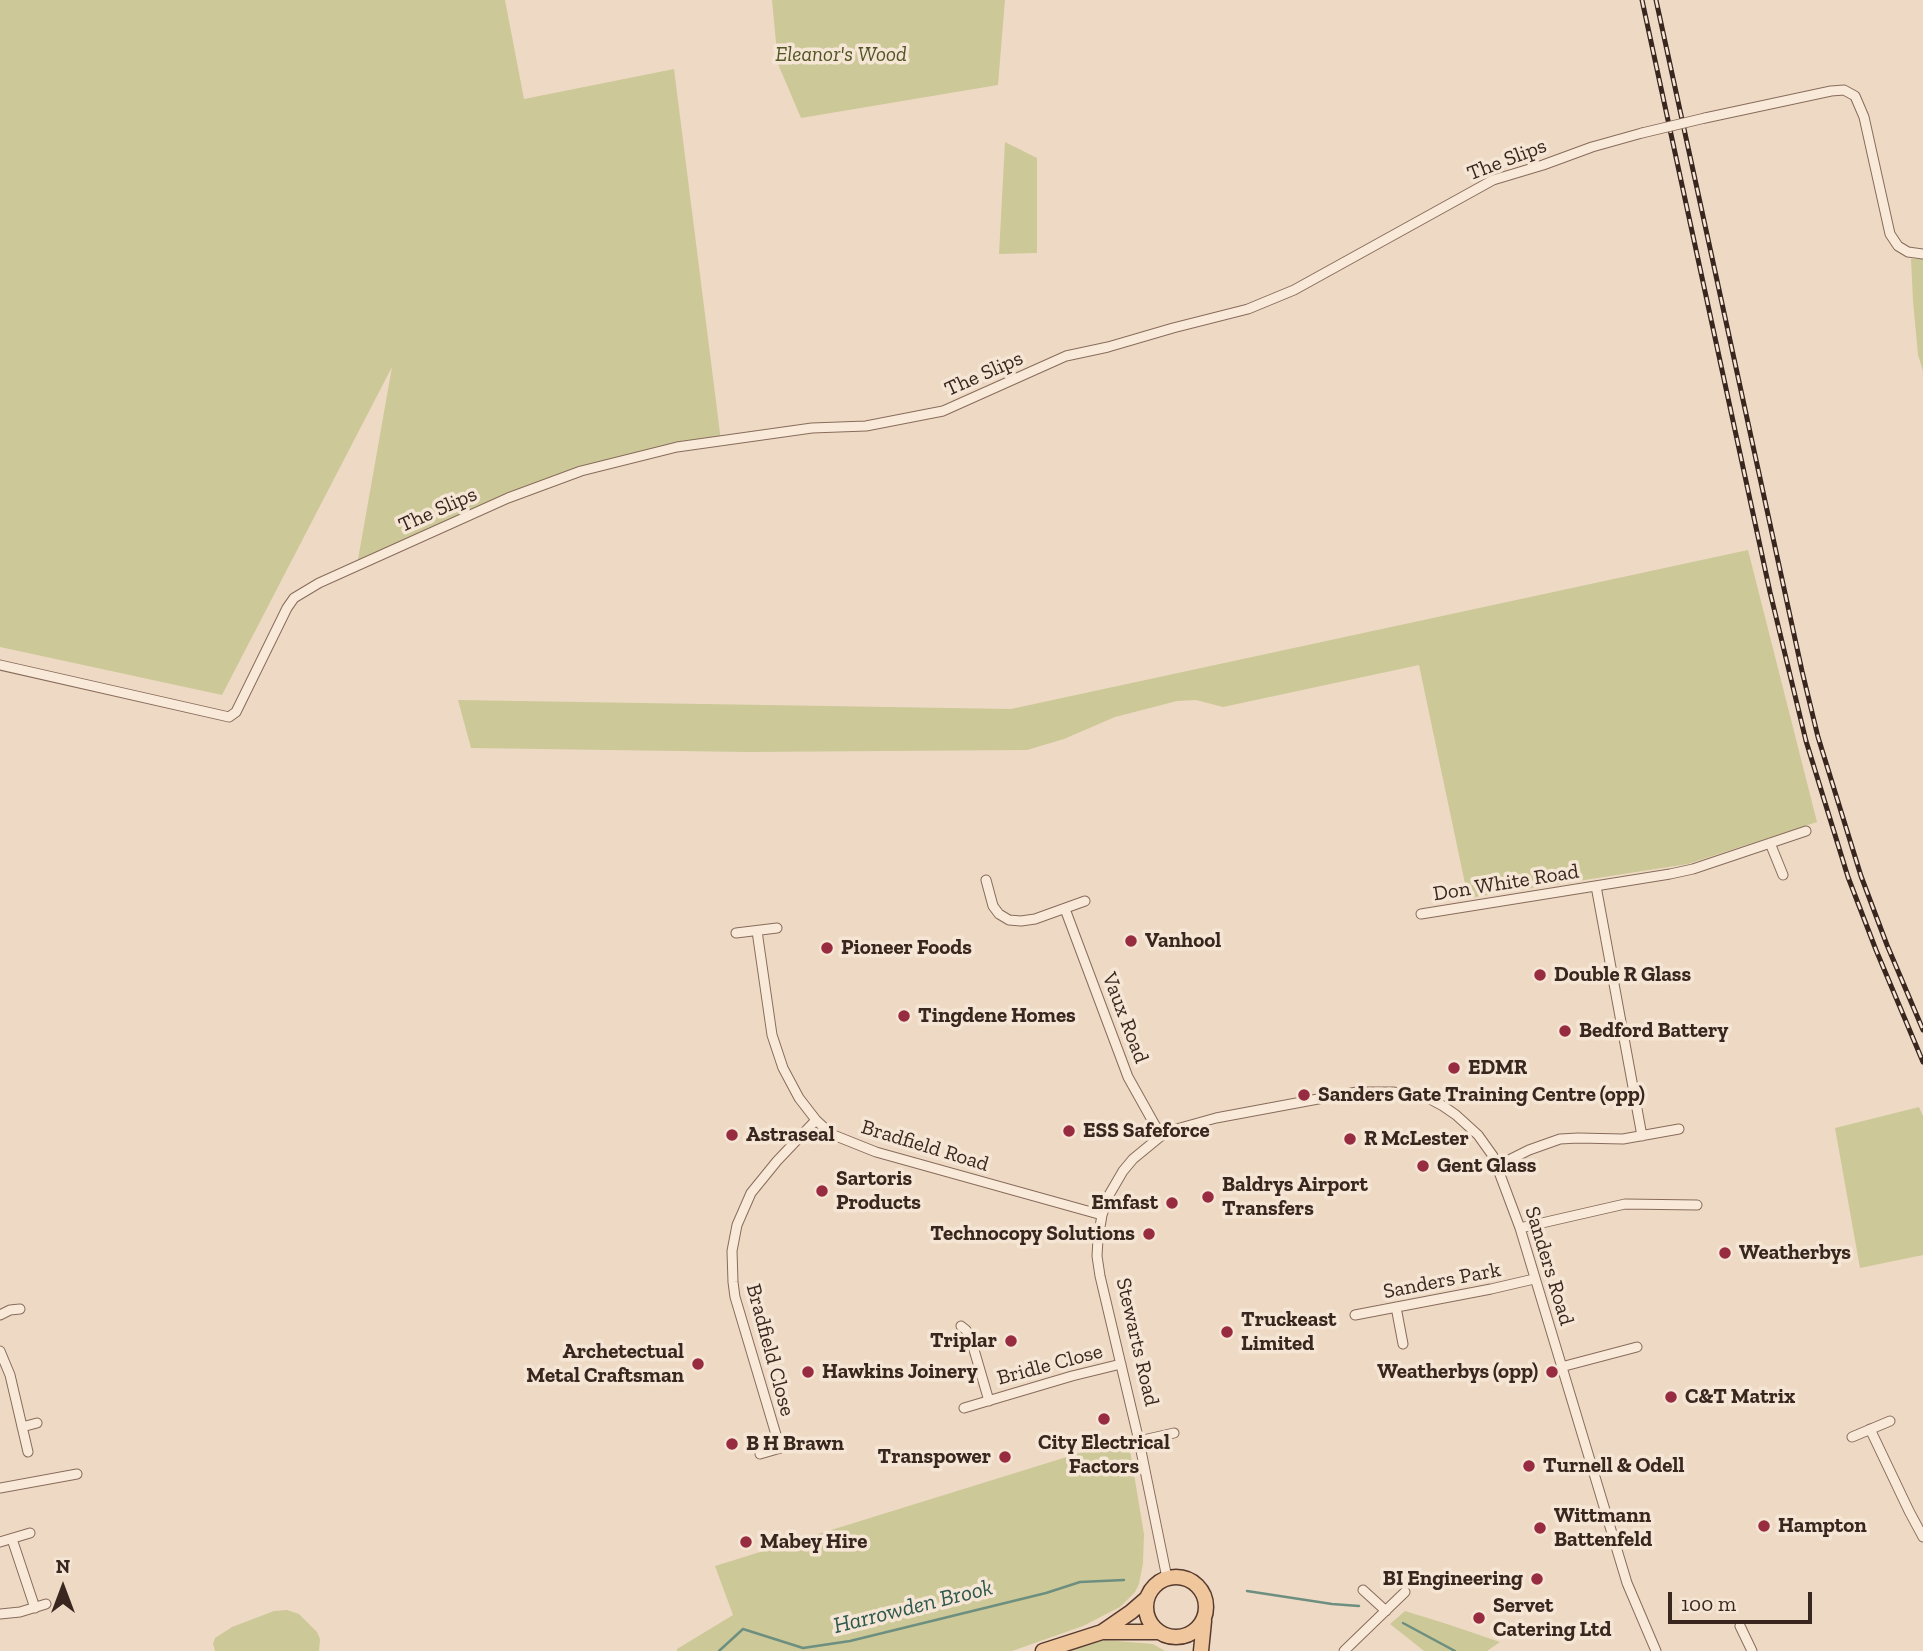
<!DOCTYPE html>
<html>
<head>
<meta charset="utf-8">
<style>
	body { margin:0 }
	#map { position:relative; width:1923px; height:1651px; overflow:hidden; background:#eedac4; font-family:"Zilla Slab",serif }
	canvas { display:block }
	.north { position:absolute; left:28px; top:1553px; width:70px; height:70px; -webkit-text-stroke:5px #f5e5d4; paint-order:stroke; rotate:0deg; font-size:19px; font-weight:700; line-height:28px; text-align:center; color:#39261f }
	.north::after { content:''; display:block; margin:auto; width:24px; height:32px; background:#39261f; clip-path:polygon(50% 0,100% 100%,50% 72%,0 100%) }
	.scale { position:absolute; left:1668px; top:1592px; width:144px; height:32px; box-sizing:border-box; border:4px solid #39261f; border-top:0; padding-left:9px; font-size:21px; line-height:24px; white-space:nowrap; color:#39261f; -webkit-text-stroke:5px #f5e5d4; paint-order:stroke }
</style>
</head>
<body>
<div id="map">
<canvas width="1923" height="1651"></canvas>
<div class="north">N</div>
<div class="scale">100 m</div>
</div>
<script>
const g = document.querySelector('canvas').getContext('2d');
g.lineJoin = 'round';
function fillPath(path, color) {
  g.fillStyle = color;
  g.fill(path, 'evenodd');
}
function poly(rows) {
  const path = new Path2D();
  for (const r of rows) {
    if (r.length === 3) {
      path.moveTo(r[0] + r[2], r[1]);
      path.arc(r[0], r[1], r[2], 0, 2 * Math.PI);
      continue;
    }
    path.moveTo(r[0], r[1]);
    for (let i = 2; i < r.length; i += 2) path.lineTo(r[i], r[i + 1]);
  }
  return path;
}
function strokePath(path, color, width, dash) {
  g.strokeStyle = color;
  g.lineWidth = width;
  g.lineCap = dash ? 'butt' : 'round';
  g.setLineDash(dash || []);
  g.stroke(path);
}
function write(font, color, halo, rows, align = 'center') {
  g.font = font + ' "Zilla Slab",serif';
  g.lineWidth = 7;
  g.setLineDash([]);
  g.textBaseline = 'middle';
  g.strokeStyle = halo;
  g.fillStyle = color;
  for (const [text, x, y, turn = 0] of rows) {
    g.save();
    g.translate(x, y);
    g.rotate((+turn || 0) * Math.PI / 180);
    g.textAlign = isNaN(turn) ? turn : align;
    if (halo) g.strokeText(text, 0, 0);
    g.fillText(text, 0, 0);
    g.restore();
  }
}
fillPath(poly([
	[0,0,505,0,524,99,674,69,721,441,581,471,357,565,392,367,222,695,0,647],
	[772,0,1005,0,998,85,801,118,778,64],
	[1005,142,1037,158,1037,253,999,254],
	[1911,259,1923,259,1923,371,1918,355,1913,301],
	[1748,550,1817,822,1688,864,1468,898,1419,665,1223,707,1196,700,1177,701,1115,717,1064,739,1027,750,747,752,471,748,458,700,1011,709],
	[1919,1107,1923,1116,1923,1255,1860,1268,1835,1128],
	[1128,1438,1144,1534,1143,1563,1139,1584,1135,1592,1120,1607,1083,1626,1012,1651,677,1651,677,1649,733,1615,715,1566],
	[287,1610,299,1614,317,1632,320,1639,319,1651,215,1651,213,1644,215,1638,232,1627,274,1611],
	[1405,1611,1447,1624,1500,1642,1487,1651,1424,1651,1390,1624],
	[1104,1640,1153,1644,1165,1651,1071,1651]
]), '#ccc898');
strokePath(poly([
	[1247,1591,1332,1604,1359,1606],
	[1403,1623,1455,1651],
	[719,1651,743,1629,803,1648,850,1641,1046,1593,1080,1582,1124,1580]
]), '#6d8f80', 2.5);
const street = poly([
	[1705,118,1831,91,1844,90,1855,96,1864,117,1890,234,1898,246,1908,252,1923,254],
	[0,665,229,717,236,712,287,608,294,598,319,583,508,498,581,471,677,447,812,428,866,426,943,411,1066,356,1108,347,1173,328,1248,309,1294,290,1493,180,1543,165,1592,147,1642,133],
	[1770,843,1783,875],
	[986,880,993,906,999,914,1009,920,1021,921,1035,919,1085,901],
	[1596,886,1642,1136],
	[1065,909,1128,1077,1161,1136],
	[1421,914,1670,874,1693,869,1806,831],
	[757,931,772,1035,783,1068,799,1098,816,1120,831,1134,876,1152,1102,1215],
	[736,933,777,928],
	[1497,1166,1529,1150,1560,1139,1578,1138,1623,1139,1679,1129],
	[1520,1228,1625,1204,1697,1205],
	[1396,1307,1403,1344],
	[0,1315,10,1310,20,1309],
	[1355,1315,1491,1289,1534,1279],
	[961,1326,966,1330,970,1336,989,1401],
	[0,1351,10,1375,28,1452],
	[1561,1367,1637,1347],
	[964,1408,1072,1376,1121,1364],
	[22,1427,37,1423],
	[1870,1429,1909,1511,1923,1537],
	[1852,1437,1890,1421],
	[1139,1441,1174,1433],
	[780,1448,735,1297,733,1282,732,1251,737,1225,751,1193,777,1161,816,1120],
	[760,1454,798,1443],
	[0,1488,77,1474],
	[12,1539,35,1608],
	[0,1542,30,1533],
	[1167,1578,1139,1441,1100,1276,1097,1256,1098,1239,1102,1215,1109,1195,1123,1171,1133,1159,1161,1136,1173,1130,1216,1118,1318,1099,1357,1092,1393,1092,1428,1098,1443,1106,1456,1115,1478,1135,1493,1156,1520,1228,1627,1583,1656,1651],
	[1363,1590,1386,1611],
	[0,1614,20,1612,46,1604],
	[1740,1626,1752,1651],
	[1344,1651,1405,1592]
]);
const primary = poly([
	[1176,1607,30],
	[1104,1632,1157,1632],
	[1043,1651,1102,1632,1131,1612,1146,1599],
	[1201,1651,1204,1621]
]);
strokePath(street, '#886b5b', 11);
strokePath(primary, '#563a2f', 17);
strokePath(street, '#f8e9d8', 9);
strokePath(primary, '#f0c79d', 14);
const rail = poly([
	[1642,0,1770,592,1806,741,1848,877,1876,950,1923,1062],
	[1656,0,1802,671,1818,737,1861,876,1887,945,1923,1030]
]);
strokePath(rail, '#39261f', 5);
strokePath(rail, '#f5e5d4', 2.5, [8]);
const streetBridge = poly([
	[1642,133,1705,118]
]);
strokePath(streetBridge, '#886b5b', 11, []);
strokePath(streetBridge, '#f8e9d8', 9);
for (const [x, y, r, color] of [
	[1131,941,7,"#972b40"],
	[827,948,7,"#972b40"],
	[1540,975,7,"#972b40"],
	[904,1016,7,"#972b40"],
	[1565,1031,7,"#972b40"],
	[1454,1068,7,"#972b40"],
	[1304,1095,7,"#972b40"],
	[1069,1131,7,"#972b40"],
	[732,1135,7,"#972b40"],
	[1350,1139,7,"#972b40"],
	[1423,1166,7,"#972b40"],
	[822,1191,7,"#972b40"],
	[1208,1197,7,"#972b40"],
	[1172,1203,7,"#972b40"],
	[1149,1234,7,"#972b40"],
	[1725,1253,7,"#972b40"],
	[1227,1332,7,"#972b40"],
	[1011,1341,7,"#972b40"],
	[698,1364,7,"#972b40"],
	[808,1372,7,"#972b40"],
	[1552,1372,7,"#972b40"],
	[1671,1397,7,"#972b40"],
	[1104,1419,7,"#972b40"],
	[732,1444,7,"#972b40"],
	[1005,1457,7,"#972b40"],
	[1529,1466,7,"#972b40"],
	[1764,1526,7,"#972b40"],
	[1540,1528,7,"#972b40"],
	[746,1542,7,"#972b40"],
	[1537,1579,7,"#972b40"],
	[1479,1618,7,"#972b40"]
]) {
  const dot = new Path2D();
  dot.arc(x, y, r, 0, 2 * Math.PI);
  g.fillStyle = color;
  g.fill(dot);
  strokePath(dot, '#f5e5d4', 2.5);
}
write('italic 21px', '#525525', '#f5e5d4', [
	["Eleanor's Wood",841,55]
]);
write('21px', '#39261f', '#f5e5d4', [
	["The Slips",1507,160,-21],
	["The Slips",984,374,-24],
	["The Slips",438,510,-24],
	["Don White Road",1506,883,-9],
	["Vaux Road",1125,1018,69],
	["Bradfield Road",925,1146,17],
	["Sanders Road",1549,1266,73],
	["Sanders Park",1442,1281,-11],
	["Stewarts Road",1137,1342,77],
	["Bradfield Close",770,1350,75],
	["Bridle Close",1050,1365,-15]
]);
write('bold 21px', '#39261f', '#f5e5d4', [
	["Vanhool",1145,941],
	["Pioneer Foods",841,948],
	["Double R Glass",1554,975],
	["Tingdene Homes",918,1016],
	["Bedford Battery",1579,1031],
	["EDMR",1468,1068],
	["Sanders Gate Training Centre (opp)",1318,1095],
	["ESS Safeforce",1083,1131],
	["Astraseal",746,1135],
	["R McLester",1364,1139],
	["Gent Glass",1437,1166],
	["Sartoris",836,1179],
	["Products",836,1203],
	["Baldrys Airport",1222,1185],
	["Transfers",1222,1209],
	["Emfast",1158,1203,"right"],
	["Technocopy Solutions",1135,1234,"right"],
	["Weatherbys",1739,1253],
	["Truckeast",1241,1320],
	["Limited",1241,1344],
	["Triplar",997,1341,"right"],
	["Archetectual",684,1352,"right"],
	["Metal Craftsman",684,1376,"right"],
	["Hawkins Joinery",822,1372],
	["Weatherbys (opp)",1538,1372,"right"],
	["C&T Matrix",1685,1397],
	["City Electrical",1104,1443,"center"],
	["Factors",1104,1467,"center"],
	["B H Brawn",746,1444],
	["Transpower",991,1457,"right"],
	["Turnell & Odell",1543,1466],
	["Wittmann",1554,1516],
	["Battenfeld",1554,1540],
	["Hampton",1778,1526],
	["Mabey Hire",760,1542],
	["BI Engineering",1523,1579,"right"],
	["Servet",1493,1606],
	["Catering Ltd",1493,1630]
], 'left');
write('italic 23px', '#2e584e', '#f5e5d4', [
	["Harrowden Brook",913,1607,-14]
]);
</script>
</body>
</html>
